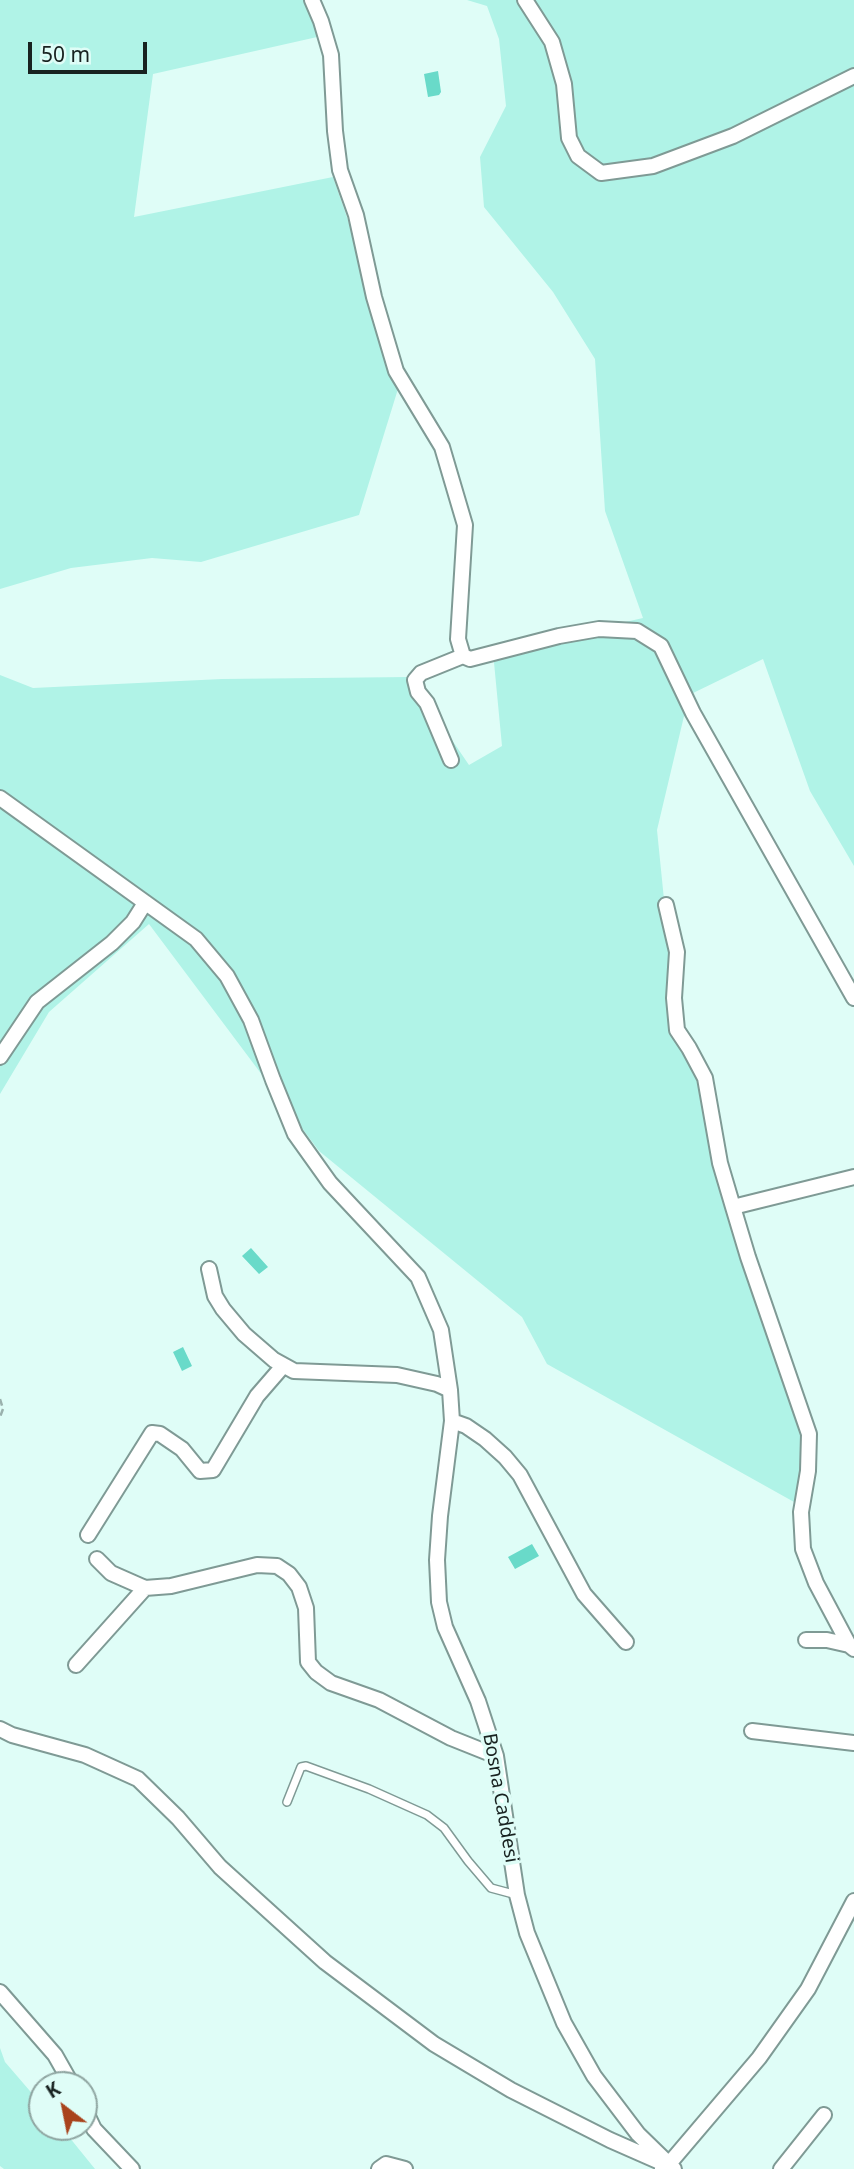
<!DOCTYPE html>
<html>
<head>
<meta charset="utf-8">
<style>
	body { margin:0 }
	#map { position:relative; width:854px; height:2169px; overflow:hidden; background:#dffdf7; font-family:"Noto Sans",sans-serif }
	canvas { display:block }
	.north { position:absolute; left:28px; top:2071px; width:70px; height:70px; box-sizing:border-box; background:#dffdf7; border:2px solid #8fa5a1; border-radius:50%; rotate:328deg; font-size:19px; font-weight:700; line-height:28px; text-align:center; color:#182220 }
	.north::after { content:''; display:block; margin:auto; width:24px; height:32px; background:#a9431c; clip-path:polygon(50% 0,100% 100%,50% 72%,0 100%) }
	.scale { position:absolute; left:28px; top:42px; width:119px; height:32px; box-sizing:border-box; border:4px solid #182220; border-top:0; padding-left:9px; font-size:21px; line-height:24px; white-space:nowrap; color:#182220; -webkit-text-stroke:5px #dffdf7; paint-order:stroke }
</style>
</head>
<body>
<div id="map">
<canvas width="854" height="2169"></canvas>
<div class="north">K</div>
<div class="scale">50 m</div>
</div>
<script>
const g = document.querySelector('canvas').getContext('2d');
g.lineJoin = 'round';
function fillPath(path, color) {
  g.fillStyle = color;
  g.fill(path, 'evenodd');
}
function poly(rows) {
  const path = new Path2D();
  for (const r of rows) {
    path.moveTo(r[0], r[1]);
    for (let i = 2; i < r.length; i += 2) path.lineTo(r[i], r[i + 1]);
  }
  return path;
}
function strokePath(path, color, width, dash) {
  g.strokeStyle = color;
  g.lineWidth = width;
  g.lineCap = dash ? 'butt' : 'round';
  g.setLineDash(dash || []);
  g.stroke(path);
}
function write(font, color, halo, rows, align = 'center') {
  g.font = font + ' "Noto Sans",sans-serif';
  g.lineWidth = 7;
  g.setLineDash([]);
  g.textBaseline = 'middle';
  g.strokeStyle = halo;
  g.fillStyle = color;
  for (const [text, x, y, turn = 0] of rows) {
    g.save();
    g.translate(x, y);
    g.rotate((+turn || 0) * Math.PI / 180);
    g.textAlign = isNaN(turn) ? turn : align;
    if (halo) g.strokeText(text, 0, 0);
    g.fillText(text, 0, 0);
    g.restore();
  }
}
fillPath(poly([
	[0,0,314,0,326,35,153,74,134,217,333,177,402,376,359,515,201,562,152,558,71,568,0,589],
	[467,0,854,0,854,866,810,791,763,659,689,695,657,830,675,1009,803,1427,803,1507,547,1364,522,1317,319,1151,149,924,49,1012,0,1094,0,675,33,688,222,679,409,677,469,765,502,746,493,652,643,618,605,511,595,359,553,292,484,207,480,157,506,106,499,39,487,6],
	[0,2048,5,2062,42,2105,42,2127,61,2127,95,2169,4,2169,0,2166]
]), '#b0f3e7');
fillPath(poly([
	[438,71,441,92,439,95,428,97,424,74],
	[251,1248,268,1267,259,1274,242,1256],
	[183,1347,192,1366,182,1371,173,1352],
	[532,1544,539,1556,515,1569,508,1557]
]), '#69dac9');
const lane = poly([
	[287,1802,301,1767,306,1766,369,1789,427,1815,444,1828,468,1861,491,1888,517,1895]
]);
const street = poly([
	[312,0,321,21,331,55,335,131,340,170,356,215,374,297,396,371,442,447,465,525,458,639,463,656,470,659,559,636,599,629,637,631,661,646,693,713,854,998],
	[525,0,552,42,564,84,569,138,578,156,601,173,653,166,733,136,854,76],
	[451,760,427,703,418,692,415,680,421,673,463,656],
	[0,798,196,939,227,976,251,1020,273,1080,295,1134,330,1183,418,1277,441,1330,450,1390,452,1421,440,1516,437,1560,439,1602,445,1627,478,1701,496,1756,517,1895,527,1933,564,2023,594,2076,638,2134,674,2169],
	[666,905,677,952,674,998,677,1030,689,1048,705,1078,720,1163,733,1207,748,1257,809,1434,808,1471,801,1512,803,1549,816,1583,849,1645,854,1649],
	[0,1057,37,1002,112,943,133,922,145,903],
	[733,1207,854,1177],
	[209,1269,215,1296,223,1309,244,1334,274,1360,294,1371,397,1375,437,1384,450,1390],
	[452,1421,466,1426,485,1439,505,1457,520,1475,584,1594,626,1642],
	[88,1535,152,1433,160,1434,182,1449,200,1471,213,1470,257,1396,283,1366],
	[97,1559,111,1573,145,1588,171,1586,257,1565,277,1566,289,1574,299,1587,306,1608,308,1662,316,1672,331,1683,379,1700,451,1738,496,1756],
	[806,1640,827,1640,849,1645],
	[76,1665,145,1588],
	[0,1729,12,1735,85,1755,138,1779,178,1818,220,1867,325,1962,434,2044,511,2090,610,2140,660,2162],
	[752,1731,854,1743],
	[0,1992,55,2055,72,2085],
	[84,2108,94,2129,132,2169],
	[662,2168,668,2165,759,2058,808,1989,854,1901],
	[379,2169,386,2164,405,2169],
	[781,2169,824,2115]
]);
strokePath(lane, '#7f9a95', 10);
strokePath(street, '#7f9a95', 18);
strokePath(poly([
	[0,1399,3,1409,0,1417]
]), '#9ab1ad', 2.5, [7, 3.5]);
strokePath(lane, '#fff', 7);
strokePath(street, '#fff', 14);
write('19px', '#182220', '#dffdf7', [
	["Bosna Caddesi",500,1798,80]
]);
</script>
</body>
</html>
